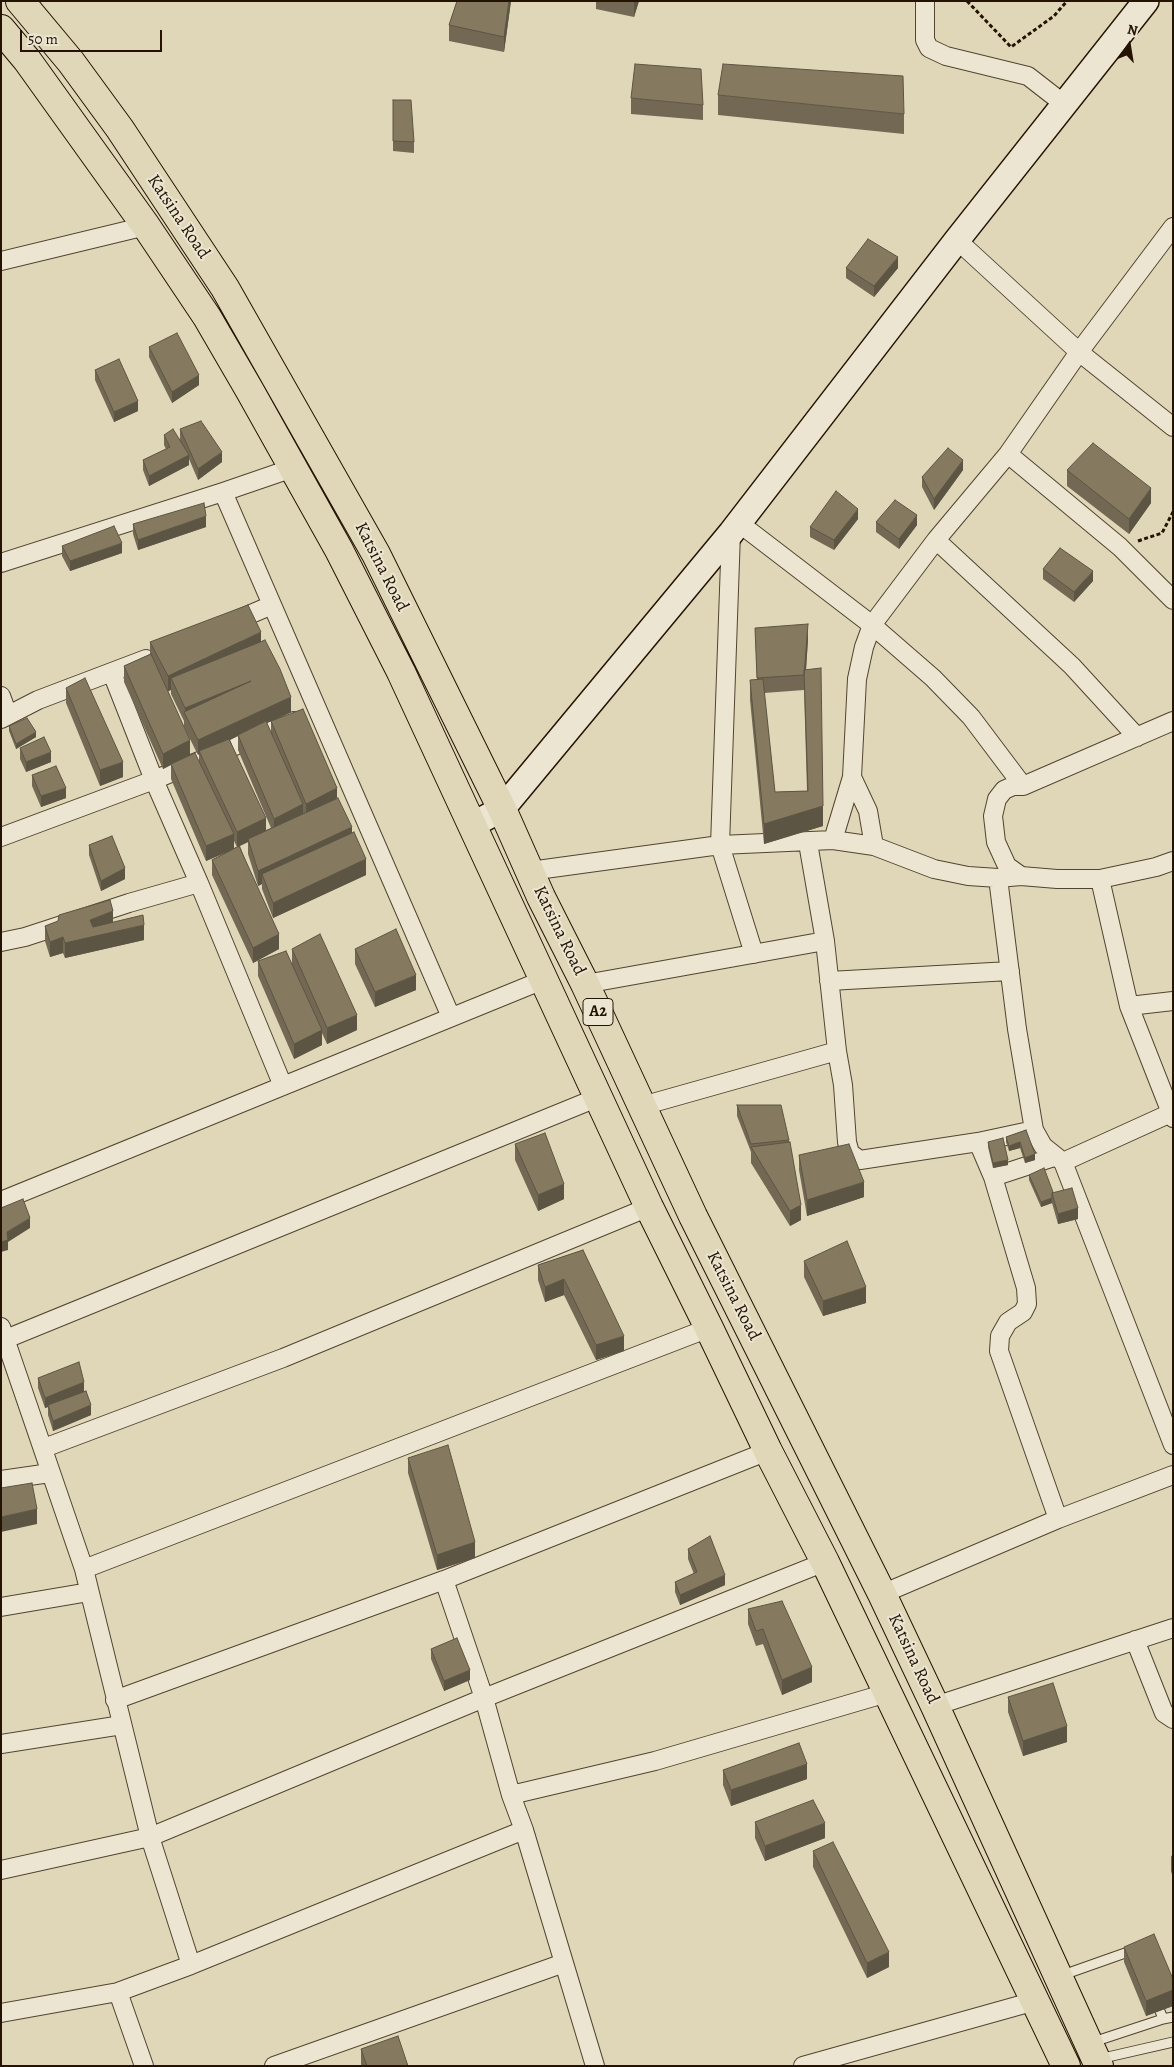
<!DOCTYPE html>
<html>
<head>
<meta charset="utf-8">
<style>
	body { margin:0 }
	#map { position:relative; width:1174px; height:2067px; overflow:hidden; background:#e0d7b9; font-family:Alegreya,serif }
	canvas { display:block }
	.frame { position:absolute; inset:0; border:2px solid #231300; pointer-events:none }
	.north { position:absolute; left:1104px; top:20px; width:50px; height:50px; -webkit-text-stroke:4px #ebe5d2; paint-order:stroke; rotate:13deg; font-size:14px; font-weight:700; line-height:20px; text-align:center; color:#231300 }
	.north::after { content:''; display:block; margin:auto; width:18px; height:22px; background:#231300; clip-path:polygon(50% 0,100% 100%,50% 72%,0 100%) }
	.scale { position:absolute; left:20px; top:30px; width:142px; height:22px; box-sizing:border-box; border:2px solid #231300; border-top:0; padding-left:6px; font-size:15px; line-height:18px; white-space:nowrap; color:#231300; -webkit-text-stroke:4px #ebe5d2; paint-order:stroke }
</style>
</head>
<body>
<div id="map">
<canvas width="1174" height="2067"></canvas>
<div class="frame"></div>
<div class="north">N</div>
<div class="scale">50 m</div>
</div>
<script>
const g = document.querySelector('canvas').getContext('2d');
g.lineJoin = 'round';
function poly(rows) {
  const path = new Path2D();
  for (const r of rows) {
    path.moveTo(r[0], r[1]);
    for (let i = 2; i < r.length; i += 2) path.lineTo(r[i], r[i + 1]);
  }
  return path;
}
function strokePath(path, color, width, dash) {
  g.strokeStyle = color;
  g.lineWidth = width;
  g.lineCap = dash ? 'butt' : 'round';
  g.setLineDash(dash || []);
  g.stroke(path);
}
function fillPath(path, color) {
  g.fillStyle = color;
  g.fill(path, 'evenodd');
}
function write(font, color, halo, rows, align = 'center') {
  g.font = font + ' Alegreya,serif';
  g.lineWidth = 4;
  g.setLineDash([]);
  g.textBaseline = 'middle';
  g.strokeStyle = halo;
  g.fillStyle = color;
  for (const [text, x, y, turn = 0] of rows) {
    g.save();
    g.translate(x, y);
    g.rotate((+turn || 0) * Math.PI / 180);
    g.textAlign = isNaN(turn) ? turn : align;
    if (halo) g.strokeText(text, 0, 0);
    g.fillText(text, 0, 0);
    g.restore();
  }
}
const service = poly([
	[1060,1976,1128,1952,1135,1954],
	[1163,2019,1173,2017],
	[1090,2043,1163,2019,1160,2011],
	[1099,2059,1173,2042]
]);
const minor = poly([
	[925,1,925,40,929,48,946,56,1028,76,1064,104],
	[957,240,1079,352,1173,427],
	[1,261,146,226],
	[1008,454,1120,547,1173,600],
	[223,492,451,1017],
	[739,523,872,625,933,678,971,717,1023,786],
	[731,533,720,845,754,954],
	[936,540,1072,666,1137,737],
	[1,563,223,492,293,468],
	[230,623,272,605],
	[112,673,154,780,199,883],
	[1,696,8,715],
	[1,719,38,700,146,659],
	[1173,721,1023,786,1013,786,1004,790,997,799,993,816,996,842,1007,866,1021,876,1057,879,1100,879,1156,867,1173,861],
	[852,777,868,811,874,846],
	[1,837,154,780,294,721],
	[833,840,852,777,857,679,864,647,872,625,936,540,1008,454,1079,352,1173,227],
	[808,843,825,941,837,1051],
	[530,871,720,845,833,840,874,846,934,869,968,876,998,878,1021,876],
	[998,878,1017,1029,1034,1130,1043,1146,1063,1162,1173,1445],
	[1100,879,1129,1006,1173,1118],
	[1,942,25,937,129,903,199,883,283,1086],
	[829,981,1010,971],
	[585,984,825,941],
	[1129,1006,1173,1001],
	[642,1106,837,1051,843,1085,847,1142,850,1153,860,1160,978,1142,1034,1130],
	[978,1142,993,1177,1026,1288,1027,1304,1023,1312,1008,1322,1000,1336,999,1351,1058,1519],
	[1063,1162,1173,1112],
	[993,1177,1054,1157],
	[1,1201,543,980],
	[1,1327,84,1569,150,1837,191,1965],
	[1,1341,599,1097],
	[44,1448,283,1358,649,1207],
	[1,1480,50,1473],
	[84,1569,709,1328],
	[444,1580,484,1698,511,1795,524,1830,595,2066],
	[882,1594,1058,1519,1173,1475],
	[1,1607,89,1592],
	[1135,1640,1164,1713,1173,1719],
	[115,1700,444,1580,768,1451],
	[935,1706,1173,1628],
	[1,1744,122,1725],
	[511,1795,655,1761,887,1693],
	[1,1870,150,1837,484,1698,825,1562],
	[118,1992,144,2066],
	[1,2013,118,1992,191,1965,524,1830],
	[274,2066,564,1963],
	[803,2066,1035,2001]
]);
const secondary = poly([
	[472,825,502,809,731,533,957,240,1146,1]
]);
const trunk = poly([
	[20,1,71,62,120,129,225,288,376,554,502,809,541,897,585,984,693,1216,882,1594,935,1706,1099,2066],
	[1,29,27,60,146,226,207,317,250,391,339,550,401,672,649,1207,709,1328,768,1451,825,1562,1066,2066]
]);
strokePath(service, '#52442e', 11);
strokePath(minor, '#52442e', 20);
strokePath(secondary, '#231300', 28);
strokePath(trunk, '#231300', 30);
strokePath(poly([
	[967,1,1011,47,1054,16,1067,1],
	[1138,541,1162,533,1173,512]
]), '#231300', 3, [4, 2.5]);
strokePath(service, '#ebe5d2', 9);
strokePath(minor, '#ebe5d2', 18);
strokePath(secondary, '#ebe5d2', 25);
strokePath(trunk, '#e0d7b9', 28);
fillPath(poly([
	[457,1,511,1,504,52,449,41,449,25],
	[596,1,639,1,634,17,596,9],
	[718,95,904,114,904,134,718,115],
	[631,98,703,105,703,120,631,114],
	[393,100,414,142,414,153,393,151],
	[846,268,898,268,874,297,846,278],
	[149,347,199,385,172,403,149,357],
	[95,370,138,411,114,422,95,380],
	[180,429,222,462,198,480,189,459,189,465,149,486,143,470,143,460,166,449,164,445,164,435,180,439],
	[963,470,934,510,922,487,922,477],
	[1067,470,1151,503,1129,534,1067,486],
	[858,519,834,550,810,537,810,527],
	[876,522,917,525,899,549,876,532],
	[133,524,206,527,138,550,133,534],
	[62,546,122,553,70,571,62,556],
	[1043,569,1093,581,1074,602,1043,579],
	[755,628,808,639,806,670,823,826,764,844,750,700,750,680,757,680],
	[804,690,807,791,775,792,764,693],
	[261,641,291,712,275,720,337,799,352,832,366,875,273,918,262,889,262,884,258,886,248,854,248,842,240,846,279,949,253,963,212,875,212,860,225,853,206,861,171,779,171,765,163,769,124,682,124,666,150,654,150,642],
	[171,690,171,694,184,721,184,727,198,755,199,754,199,762,183,759,190,755,168,691],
	[271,721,271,734,267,723],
	[238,736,238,750,271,828,266,830,230,740],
	[234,841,237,847,234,848],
	[66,688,123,777,100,786,66,703],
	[9,726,36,737,16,749,9,731],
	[20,748,51,762,26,772,20,759],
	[32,775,66,798,41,807,32,786],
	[89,845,125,879,101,891,89,855],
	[113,922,144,940,65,958,63,953,50,957,45,941,45,926],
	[292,949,357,1030,327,1044,322,1033,322,1045,294,1059,258,976,258,961,292,963],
	[355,949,416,990,375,1007,355,964],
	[737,1105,789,1140,801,1220,790,1226,751,1163,751,1152,737,1116],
	[1026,1130,1035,1160,1025,1163,1020,1148,1009,1151,1006,1142,1006,1137],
	[988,1142,1008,1165,993,1168,988,1147],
	[515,1144,564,1199,538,1211,515,1160],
	[799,1155,864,1197,807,1216,799,1170],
	[1029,1175,1053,1192,1078,1219,1058,1224,1052,1203,1041,1207,1029,1180],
	[583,1250,624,1351,596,1360,564,1295,545,1302,538,1280,538,1265],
	[804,1261,866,1303,823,1316,804,1277],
	[38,1378,84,1391,91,1415,53,1431,48,1415,48,1407,45,1408,38,1388],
	[408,1458,475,1558,437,1570,408,1473],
	[688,1549,725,1585,680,1605,675,1592,675,1582,694,1574,688,1559],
	[748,1609,812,1682,782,1695,763,1644,756,1646,748,1624],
	[431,1649,470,1680,444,1691,431,1659],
	[1008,1697,1067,1742,1023,1756,1008,1712],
	[723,1770,807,1779,731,1806,723,1785],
	[755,1822,825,1838,765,1861,755,1838],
	[813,1851,889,1967,867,1978,813,1867],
	[1173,1855,1173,1878,1171,1871,1171,1856],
	[1124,1947,1173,1979,1173,2006,1146,2016,1124,1962],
	[361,2049,408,2066,361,2066]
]), '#726853');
fillPath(poly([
	[509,1,511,1,504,52,504,37],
	[634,1,639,1,634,17],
	[898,257,898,268,874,297,874,286],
	[199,375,199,385,172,403,172,392],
	[138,401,138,411,114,422,114,412],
	[222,452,222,462,198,480,198,469],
	[189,455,189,465,149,486,149,476],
	[963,460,963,470,934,510,934,499],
	[1151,488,1151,503,1129,534,1129,519],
	[858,509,858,519,834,550,834,540],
	[917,515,917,525,899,549,899,539],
	[206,516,206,527,138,550,138,540],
	[122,543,122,553,70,571,70,561],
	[1093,571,1093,581,1074,602,1074,592],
	[808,624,808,639,805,684,804,673],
	[261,632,261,647,171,678,171,690,168,691,168,676],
	[251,681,185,713,185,708],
	[291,697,291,712,239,736,238,735,238,736,200,754,199,751,199,754,198,755,198,740],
	[36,732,36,737,16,749,16,744],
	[190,740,190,755,163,769,163,754],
	[51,752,51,762,26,772,26,762],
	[123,762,123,777,100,786,100,770],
	[66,788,66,798,41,807,41,796],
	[337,788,337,804,306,819,306,804],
	[303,804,303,819,274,834,274,819],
	[823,806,823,826,764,844,764,824],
	[266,818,266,834,248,839,248,842,237,847,237,832],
	[352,827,352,842,262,874,262,884,258,886,258,871],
	[234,834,234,849,206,861,206,846],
	[366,859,366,875,273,918,273,903],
	[125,868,125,879,101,891,101,881],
	[113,911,113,926,90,935,90,920],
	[144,925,144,940,65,958,65,943],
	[279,934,279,949,253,963,253,948],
	[63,937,63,953,50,957,50,942],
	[416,975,416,990,375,1007,375,992],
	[357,1015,357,1030,327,1044,327,1028],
	[322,1030,322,1045,294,1059,294,1044],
	[1020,1142,1020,1148,1009,1151,1009,1146],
	[1035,1154,1035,1160,1025,1163,1025,1158],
	[1008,1160,1008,1165,993,1168,993,1163],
	[864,1182,864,1197,807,1216,807,1200],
	[564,1184,564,1199,538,1211,538,1195],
	[1052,1198,1052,1203,1041,1207,1041,1202],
	[801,1205,801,1220,790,1226,790,1211],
	[1078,1208,1078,1219,1058,1224,1058,1214],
	[30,1218,30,1228,8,1242,8,1250,1,1252,1,1242,7,1232],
	[564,1279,564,1295,545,1302,545,1287],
	[866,1287,866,1303,823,1316,823,1301],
	[624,1336,624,1351,596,1360,596,1345],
	[84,1382,84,1392,48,1405,48,1407,45,1408,45,1398],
	[91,1405,91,1415,53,1431,53,1421],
	[37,1509,37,1524,1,1532,1,1517],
	[475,1542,475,1558,437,1570,437,1555],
	[725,1575,725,1585,680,1605,680,1595],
	[812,1667,812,1682,782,1695,782,1680],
	[470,1670,470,1680,444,1691,444,1681],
	[1067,1726,1067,1742,1023,1756,1023,1741],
	[807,1764,807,1779,731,1806,731,1790],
	[825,1823,825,1838,765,1861,765,1846],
	[889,1952,889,1967,867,1978,867,1963],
	[1173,1990,1173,2006,1146,2016,1146,2001]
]), '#5d5543');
const building = poly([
	[457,1,509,1,504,37,449,25,457,1],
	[635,64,701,69,703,105,631,98,635,64],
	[723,64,903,76,904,114,718,95,723,64],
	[393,100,411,100,414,142,393,141,393,100],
	[868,239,898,257,874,286,846,268,868,239],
	[177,333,199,375,172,392,149,347,177,333],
	[119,359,138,401,114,412,95,370,119,359],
	[201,421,222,452,198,469,180,429,201,421],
	[173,429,189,455,149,476,143,460,170,447,164,435,173,429],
	[1093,443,1151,488,1129,519,1067,470,1093,443],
	[948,448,963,460,934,499,922,477,948,448],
	[836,491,858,509,834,540,810,527,836,491],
	[895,500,917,515,899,539,876,522,895,500],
	[204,503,206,516,138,540,133,524,204,503],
	[114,526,122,543,70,561,62,546,114,526],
	[1060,548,1093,571,1074,592,1043,569,1060,548],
	[248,605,261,632,168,676,150,642,248,605],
	[808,624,804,675,757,678,755,628,808,624],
	[265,640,280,669,291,697,198,740,184,712,251,681,185,708,171,678,265,640],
	[151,654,190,740,163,754,124,666,151,654],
	[821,668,823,806,764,824,750,680,763,679,775,792,808,791,804,670,821,668],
	[85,678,123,762,100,770,66,688,85,678],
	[303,709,337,788,306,804,271,721,303,709],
	[27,718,36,732,16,744,9,726,27,718],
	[266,721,303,804,274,819,238,735,266,721],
	[44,737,51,752,26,762,20,748,44,737],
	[229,739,266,818,237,832,199,751,229,739],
	[195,753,234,834,206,846,171,764,195,753],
	[56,766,66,788,41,796,32,775,56,766],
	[338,798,352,827,258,871,248,839,338,798],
	[354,832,366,859,273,903,262,874,354,832],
	[112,836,125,868,101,881,89,845,112,836],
	[239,846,279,934,253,948,212,860,239,846],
	[110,900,113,911,90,920,93,927,143,915,144,925,65,943,63,937,50,942,45,926,58,921,59,915,110,900],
	[396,929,416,975,375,992,355,949,396,929],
	[320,934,357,1015,327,1028,292,949,320,934],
	[286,951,322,1030,294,1044,258,961,286,951],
	[737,1105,781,1105,789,1140,751,1144,737,1105],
	[1026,1130,1035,1154,1025,1158,1020,1142,1009,1146,1006,1137,1026,1130],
	[545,1133,564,1184,538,1195,515,1144,545,1133],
	[1003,1138,1008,1160,993,1163,988,1142,1003,1138],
	[790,1142,801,1205,790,1211,751,1147,790,1142],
	[849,1144,864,1182,807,1200,799,1155,849,1144],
	[1044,1168,1053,1192,1052,1193,1052,1198,1041,1202,1029,1175,1044,1168],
	[1072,1188,1078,1208,1058,1214,1052,1193,1072,1188],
	[23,1199,30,1218,7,1232,8,1240,1,1242,1,1208,23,1199],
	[847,1241,866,1287,823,1301,804,1261,847,1241],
	[583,1250,624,1336,596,1345,564,1279,545,1287,538,1265,583,1250],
	[79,1362,84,1382,45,1398,38,1378,79,1362],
	[86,1391,91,1405,53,1421,48,1405,86,1391],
	[448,1445,475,1542,437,1555,408,1458,448,1445],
	[32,1483,37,1509,1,1517,1,1488,32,1483],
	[710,1536,725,1575,680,1595,675,1582,697,1572,688,1549,710,1536],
	[782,1601,812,1667,782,1680,763,1629,756,1631,748,1609,782,1601],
	[457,1638,470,1670,444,1681,431,1649,457,1638],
	[1053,1683,1067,1726,1023,1741,1008,1697,1053,1683],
	[799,1743,807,1764,731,1790,723,1770,799,1743],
	[813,1800,825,1823,765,1846,755,1822,813,1800],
	[833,1842,889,1952,867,1963,813,1851,833,1842],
	[1154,1934,1173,1979,1173,1990,1146,2001,1124,1947,1154,1934],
	[398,2036,408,2066,367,2066,361,2049,398,2036]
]);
fillPath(building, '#857960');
strokePath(building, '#5d5543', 1);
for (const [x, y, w] of [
	[598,1012,30]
]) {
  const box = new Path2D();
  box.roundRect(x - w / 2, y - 13.5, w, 27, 4);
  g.fillStyle = '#ebe5d2';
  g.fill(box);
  strokePath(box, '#231300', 1);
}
write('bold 16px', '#231300', null, [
	["A2",598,1012]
]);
write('18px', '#231300', '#ebe5d2', [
	["Katsina Road",178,217,56],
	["Katsina Road",381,567,63],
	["Katsina Road",559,931,64],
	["Katsina Road",733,1296,63],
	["Katsina Road",913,1659,65]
]);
</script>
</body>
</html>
